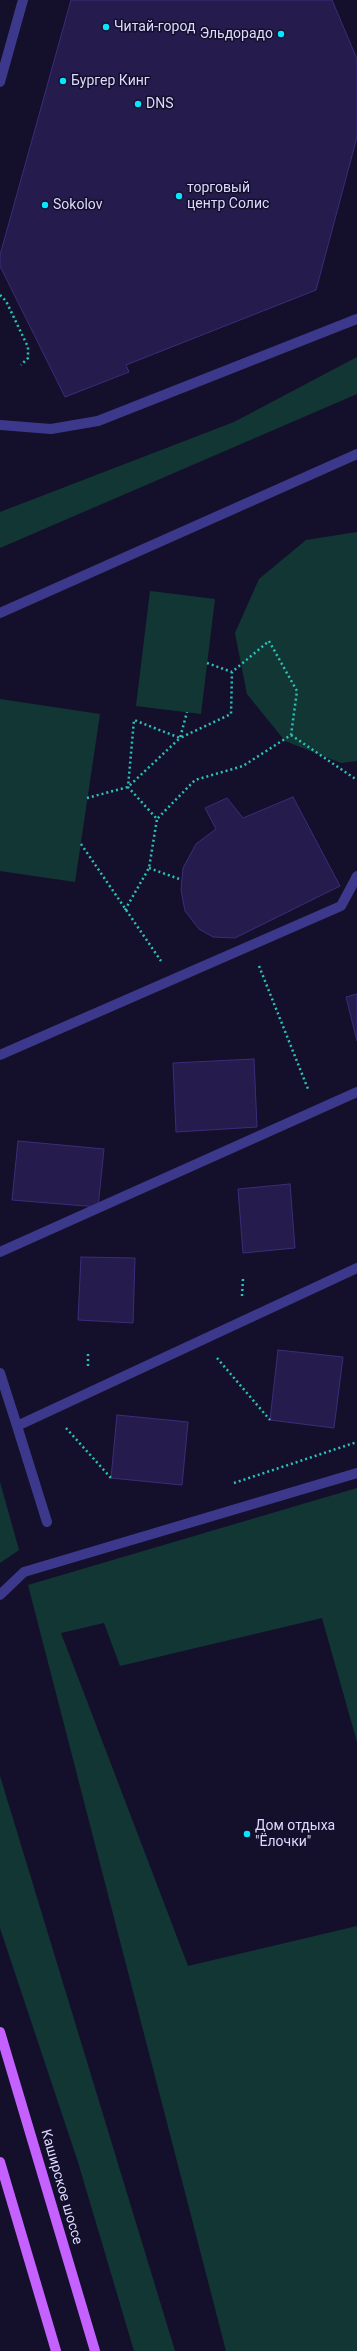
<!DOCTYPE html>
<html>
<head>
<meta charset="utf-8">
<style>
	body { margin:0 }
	canvas { display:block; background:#14102b }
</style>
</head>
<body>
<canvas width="357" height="2351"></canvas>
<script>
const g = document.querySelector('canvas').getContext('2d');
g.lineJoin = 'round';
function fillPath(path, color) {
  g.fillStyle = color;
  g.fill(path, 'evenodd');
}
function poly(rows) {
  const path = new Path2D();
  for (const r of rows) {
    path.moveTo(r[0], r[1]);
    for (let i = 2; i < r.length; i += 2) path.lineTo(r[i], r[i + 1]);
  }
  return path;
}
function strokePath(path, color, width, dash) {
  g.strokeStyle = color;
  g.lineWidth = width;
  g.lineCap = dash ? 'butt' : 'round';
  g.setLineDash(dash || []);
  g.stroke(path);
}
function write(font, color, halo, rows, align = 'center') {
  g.font = font + ' Roboto,sans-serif';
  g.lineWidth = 3;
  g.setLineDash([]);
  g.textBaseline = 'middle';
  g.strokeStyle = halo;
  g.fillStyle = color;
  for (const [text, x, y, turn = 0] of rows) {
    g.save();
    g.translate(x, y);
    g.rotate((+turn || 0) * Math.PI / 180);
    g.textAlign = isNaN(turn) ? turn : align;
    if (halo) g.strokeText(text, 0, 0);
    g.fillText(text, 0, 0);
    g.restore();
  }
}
fillPath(poly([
	[357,357,357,394,0,548,0,512,234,422],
	[357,532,357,761,341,763,285,741,247,694,235,633,259,579,306,540],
	[150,591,215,599,201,714,136,706],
	[0,699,100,714,75,882,0,871],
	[0,1482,19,1550,0,1563],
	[357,1488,357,1742,322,1618,120,1666,104,1623,61,1633,188,1966,357,1926,357,2351,226,2351,28,1585],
	[0,1776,175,2351,134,2351,78,2162,0,1928]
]), '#123634');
const building = poly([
	[71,0,332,0,357,59,357,137,316,290,126,365,129,372,65,397,0,266,0,255,71,0],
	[293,797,340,886,235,938,213,937,199,929,185,911,181,890,183,868,196,844,216,829,205,808,227,798,243,818,293,797],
	[357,994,357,1041,346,997,357,994],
	[254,1059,257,1127,176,1132,173,1063,254,1059],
	[18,1141,104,1149,98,1207,12,1200,18,1141],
	[290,1184,295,1248,243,1253,238,1189,290,1184],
	[81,1257,135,1258,133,1323,78,1320,81,1257],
	[278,1350,343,1357,334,1428,270,1420,278,1350],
	[117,1415,188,1422,182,1485,111,1478,117,1415]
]);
fillPath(building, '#251b4d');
strokePath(building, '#3b2c7a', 1);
strokePath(poly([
	[0,295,6,301,28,347,28,358,21,365],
	[269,641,297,691,291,735,243,766,195,780,157,819,128,787,134,720,180,738,231,714,232,672,269,641],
	[207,663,232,672],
	[291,735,357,780],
	[87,798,128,787,180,738,187,712],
	[81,844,161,961],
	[149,868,182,880],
	[125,910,149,868,157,819],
	[259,966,308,1089],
	[242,1296,243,1279],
	[88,1354,88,1368],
	[217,1358,270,1420],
	[66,1428,111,1478],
	[234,1483,357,1442]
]), '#2bc2b9', 2.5, [2, 3]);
strokePath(poly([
	[0,82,23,0],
	[0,425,51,429,98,421,357,319],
	[0,613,357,454],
	[0,1055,341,906,357,876],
	[0,1252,357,1092],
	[0,1373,17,1426,357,1268],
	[17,1426,47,1522],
	[0,1595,24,1572,357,1473]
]), '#3c398c', 10);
strokePath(poly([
	[0,2032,95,2351],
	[0,2162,56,2351]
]), '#c461ff', 10);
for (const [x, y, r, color] of [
	[106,27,4,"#06e6ff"],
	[281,34,4,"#06e6ff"],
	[63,81,4,"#06e6ff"],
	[138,104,4,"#06e6ff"],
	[179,196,4,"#06e6ff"],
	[45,205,4,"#06e6ff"],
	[247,1834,4,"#06e6ff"]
]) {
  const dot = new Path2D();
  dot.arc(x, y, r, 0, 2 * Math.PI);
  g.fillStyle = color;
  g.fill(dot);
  strokePath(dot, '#14102b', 1.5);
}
write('14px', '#dedaff', '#14102b', [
	["Читай-город",114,27],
	["Эльдорадо",273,34,"right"],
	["Бургер Кинг",71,81],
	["DNS",146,104],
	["торговый",187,188],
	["центр Солис",187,204],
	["Sokolov",53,205],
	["Дом отдыха",255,1826],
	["\"Ёлочки\"",255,1842]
], 'left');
write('14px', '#dedaff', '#14102b', [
	["Каширское шоссе",61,2187,74]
]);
</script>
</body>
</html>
